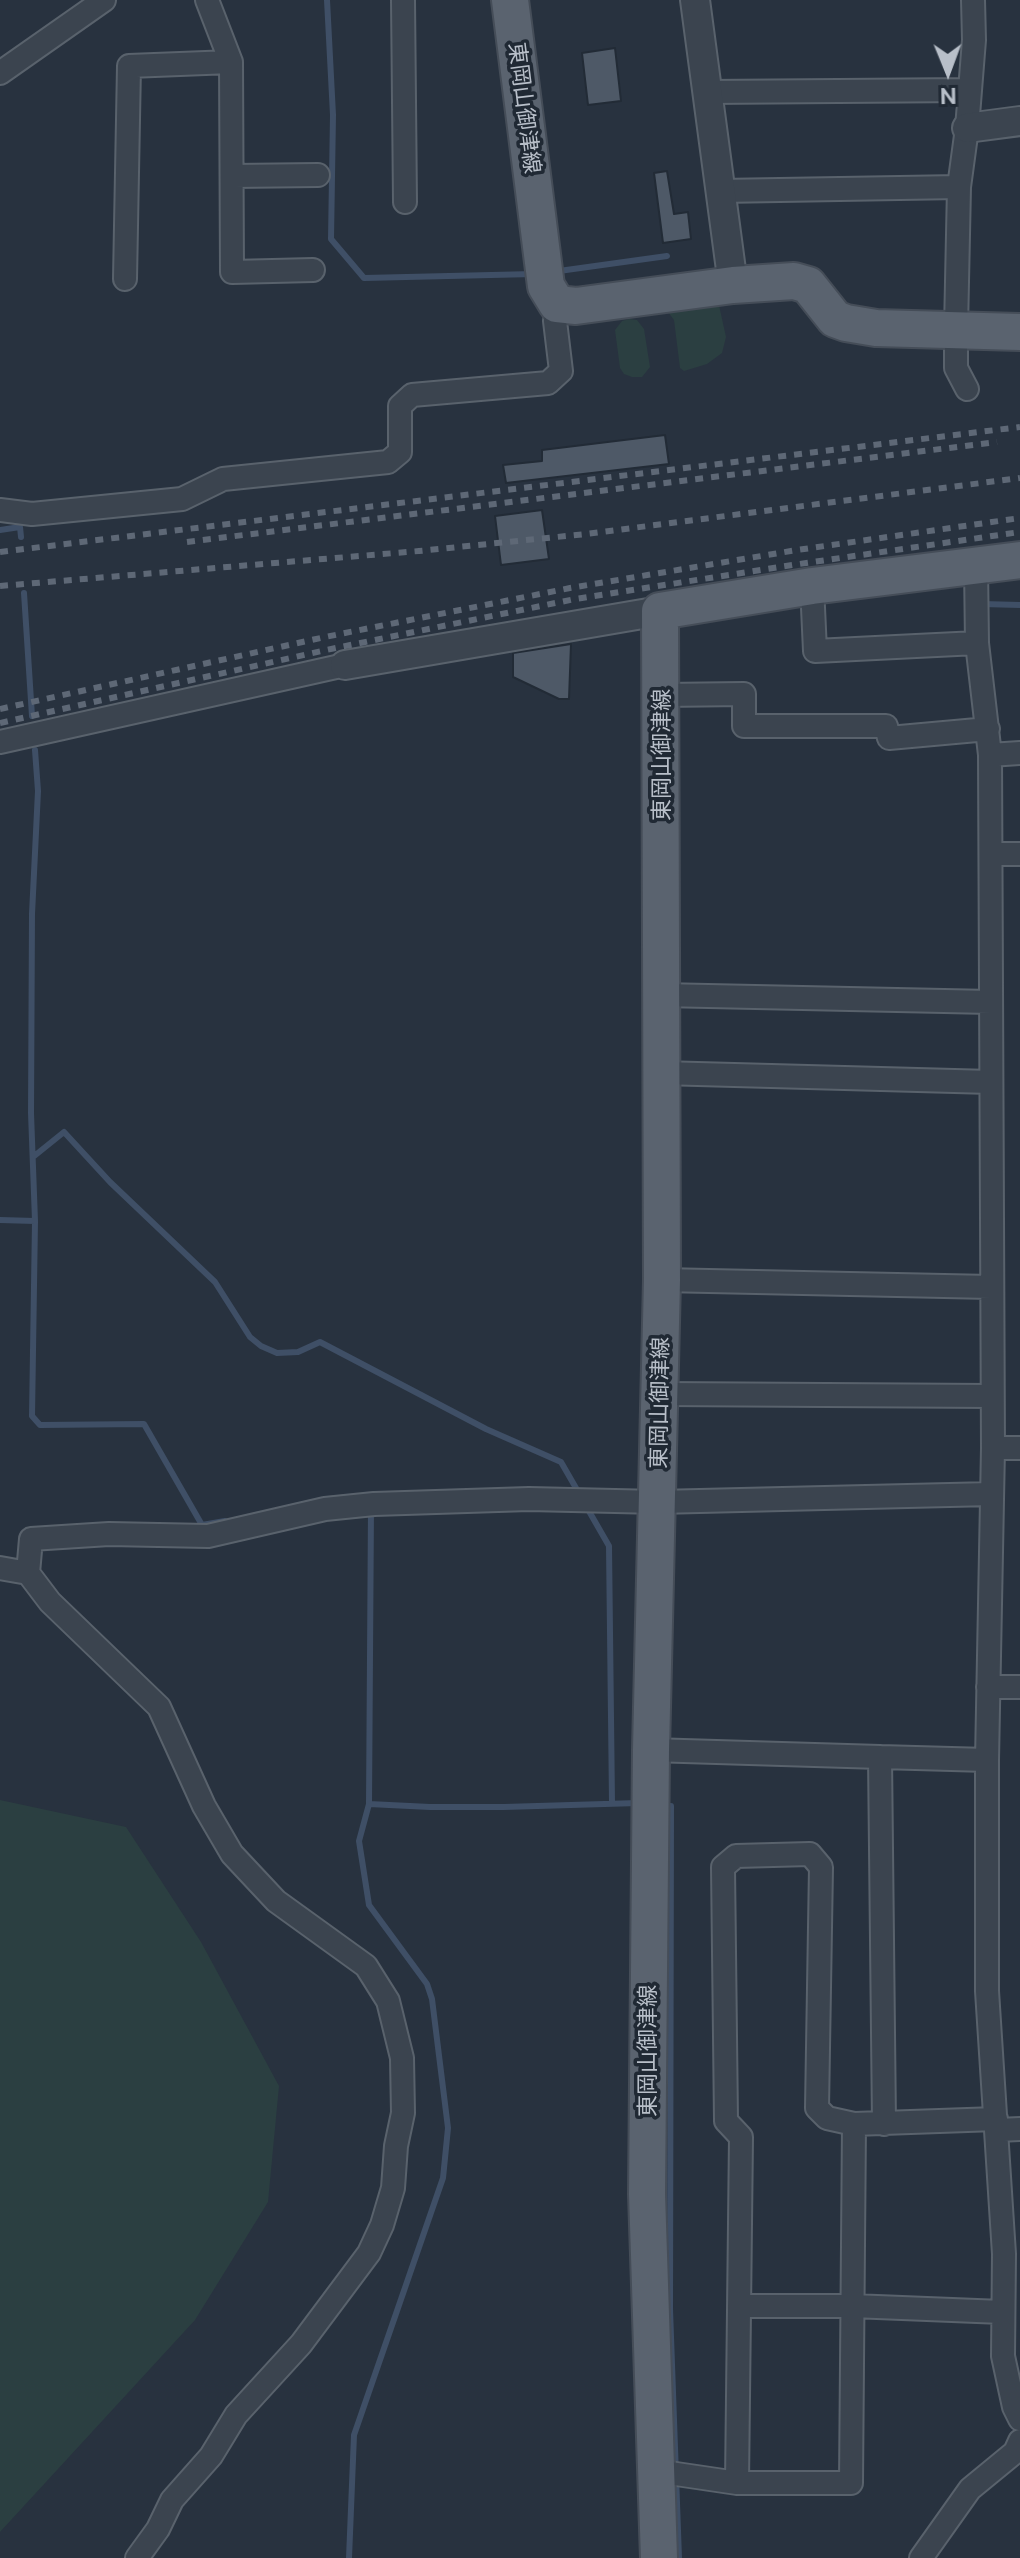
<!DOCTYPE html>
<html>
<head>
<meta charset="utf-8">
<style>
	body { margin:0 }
	#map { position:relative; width:1020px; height:2558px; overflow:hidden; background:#28323f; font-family:"Public Sans",sans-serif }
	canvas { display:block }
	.north { position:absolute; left:908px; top:32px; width:80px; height:80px; -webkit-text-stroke:6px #202934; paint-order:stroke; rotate:179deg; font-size:22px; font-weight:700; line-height:32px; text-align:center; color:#b8bfc9 }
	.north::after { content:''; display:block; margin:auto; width:28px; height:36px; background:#b8bfc9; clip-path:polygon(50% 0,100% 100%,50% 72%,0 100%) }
</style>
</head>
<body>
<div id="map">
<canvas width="1020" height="2558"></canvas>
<div class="north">N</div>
</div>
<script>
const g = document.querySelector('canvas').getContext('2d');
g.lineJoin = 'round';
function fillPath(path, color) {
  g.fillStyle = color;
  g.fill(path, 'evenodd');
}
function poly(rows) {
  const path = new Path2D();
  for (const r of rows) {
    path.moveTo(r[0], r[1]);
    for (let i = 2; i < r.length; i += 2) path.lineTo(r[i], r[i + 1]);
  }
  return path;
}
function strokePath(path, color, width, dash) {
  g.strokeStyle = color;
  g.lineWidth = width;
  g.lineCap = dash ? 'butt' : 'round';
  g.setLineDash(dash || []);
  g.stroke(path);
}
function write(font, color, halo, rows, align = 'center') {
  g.font = font + ' "Public Sans","Noto Sans JP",sans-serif';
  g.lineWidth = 7;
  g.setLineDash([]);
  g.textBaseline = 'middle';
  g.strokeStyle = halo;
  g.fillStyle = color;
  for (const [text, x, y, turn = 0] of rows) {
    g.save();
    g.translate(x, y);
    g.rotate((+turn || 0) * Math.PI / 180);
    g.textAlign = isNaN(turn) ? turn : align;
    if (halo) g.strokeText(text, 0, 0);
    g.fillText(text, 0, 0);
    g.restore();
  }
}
fillPath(poly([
	[719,305,726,337,722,353,707,364,684,371,680,368,674,320,665,308],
	[629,319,637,320,644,329,650,367,642,377,632,377,624,374,620,368,615,330,622,321],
	[0,1800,126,1827,201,1942,279,2086,268,2202,195,2320,0,2532]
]), '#2b3f41');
strokePath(poly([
	[327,0,333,115,331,239,364,278,534,274],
	[559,271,667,256],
	[0,530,20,527,21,537],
	[24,593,32,716],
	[982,604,1020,605],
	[35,750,38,791,32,914,31,1113,35,1221,32,1416,40,1425,144,1424,202,1525,225,1521],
	[33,1157,64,1132,110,1182,215,1282,250,1337,261,1346,277,1353,298,1352,320,1342,486,1429,561,1462,580,1495],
	[0,1220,35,1221],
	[586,1506,609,1546,612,1803],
	[369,1804,430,1807,504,1807,638,1803],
	[668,1806,671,1806,670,2309,679,2558],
	[349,2558,354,2435,443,2178,448,2128,432,1999,427,1984,369,1905,359,1841,369,1804,371,1508]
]), '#3f4f66', 6);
const building = poly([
	[615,48,621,101,588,105,582,53,615,48],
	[667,171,674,214,688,212,691,239,663,243,654,173,667,171],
	[665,435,669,464,506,483,503,465,542,461,542,450,665,435],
	[542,510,549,559,501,565,495,516,542,510],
	[571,644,569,699,559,699,513,677,513,653,571,644]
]);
fillPath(building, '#4e5967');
strokePath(building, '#222b36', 2);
const minor = poly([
	[207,0,231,62,232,272,313,270],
	[403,0,405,202],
	[0,73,104,0],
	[707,92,969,90],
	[233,176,318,175],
	[720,191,959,187],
	[125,279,129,66,231,62],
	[967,389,956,368,956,329,959,187,967,128,974,40,973,0],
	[0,510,32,514,182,499,223,479,388,462,400,452,400,406,412,395,548,383,561,371,555,321,557,304],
	[976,566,977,643,990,755,993,1448,987,1760,987,1991,1004,2254,1003,2356,1014,2407,1020,2419],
	[812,586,815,651,977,643],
	[662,695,744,694,744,726,886,726,889,738,988,729],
	[0,742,345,665],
	[990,755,1020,753],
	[991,854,1020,854],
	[661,995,991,1002],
	[661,1073,991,1082],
	[662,1280,991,1287],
	[661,1394,991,1396],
	[993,1448,1020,1448],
	[0,1568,28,1573,50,1602,159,1707,204,1806,232,1854,276,1901,366,1966,388,2001,402,2058,403,2113,396,2146,393,2188,382,2225,369,2253,301,2344,236,2415,211,2456,172,2500,158,2529,137,2558],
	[28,1573,31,1539,109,1534,208,1536,325,1509,374,1504,529,1499,658,1502,991,1494],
	[988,1687,1020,1687],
	[651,1750,880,1757],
	[884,2124,880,1757,987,1760],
	[998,2130,1020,2129],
	[739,2306,852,2306,1002,2312],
	[656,2471,737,2483,851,2483,854,2124],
	[737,2483,741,2137,726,2121,723,1867,736,1856,810,1854,821,1867,817,2108,827,2118,854,2124,996,2119],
	[921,2558,970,2489,1015,2452,1020,2441]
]);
const tertiary = poly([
	[695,0,733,285],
	[967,128,1020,121],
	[345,665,660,611]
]);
const primary = poly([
	[510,0,546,286,557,304,576,306,733,285,794,281,808,285,835,319,846,323,876,328,1020,332],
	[659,2558,647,2194,651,1750,662,1280,660,611,812,586,1020,560]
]);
strokePath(minor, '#59626c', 26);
strokePath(tertiary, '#59626c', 32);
strokePath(primary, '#454d58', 40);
strokePath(minor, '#3b444f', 22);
strokePath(tertiary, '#3b444f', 28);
strokePath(primary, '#5a636f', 36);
strokePath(poly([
	[187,542,997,442],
	[0,552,1020,427],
	[0,586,419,551,586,534,1020,478],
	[0,709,325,637,570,588,797,550,1020,518],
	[0,723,326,650,575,599,799,564,1020,532]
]), '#5e6876', 6, [8, 8]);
write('22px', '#b8bfc9', '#202934', [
	["東岡山御津線",524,108,83],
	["東岡山御津線",662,755,-90],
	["東岡山御津線",660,1403,-89],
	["東岡山御津線",648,2051,-90]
]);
</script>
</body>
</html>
